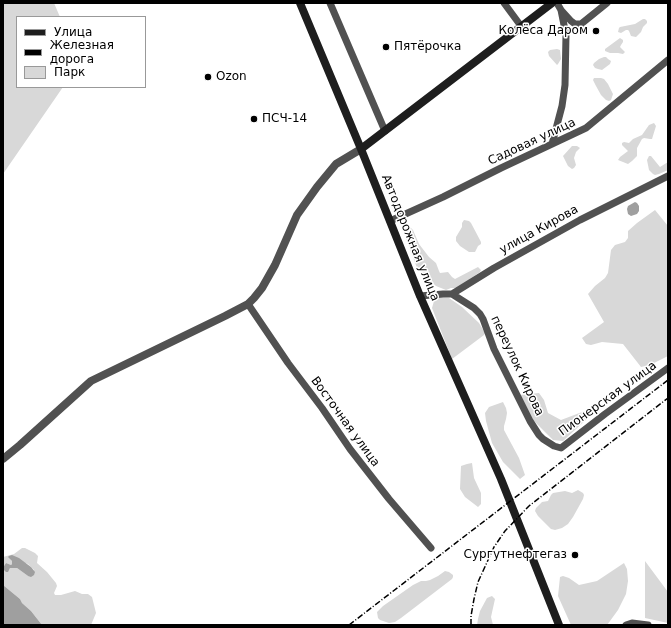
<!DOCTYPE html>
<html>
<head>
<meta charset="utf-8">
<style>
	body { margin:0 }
	#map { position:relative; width:671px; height:628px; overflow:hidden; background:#fff; font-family:"DejaVu Sans",sans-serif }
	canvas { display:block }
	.frame { position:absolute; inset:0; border:4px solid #000; pointer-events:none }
	.legend { position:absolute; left:16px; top:16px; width:130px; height:72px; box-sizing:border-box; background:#fff; border:1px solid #999; margin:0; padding:5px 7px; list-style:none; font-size:12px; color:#000 }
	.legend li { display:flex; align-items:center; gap:8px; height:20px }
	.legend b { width:20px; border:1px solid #999 }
</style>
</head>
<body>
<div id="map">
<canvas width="671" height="628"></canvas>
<div class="frame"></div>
<ul class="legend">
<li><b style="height:5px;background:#1e1e1e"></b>Улица</li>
<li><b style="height:5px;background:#000"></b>Железная дорога</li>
<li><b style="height:11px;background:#d8d8d8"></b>Парк</li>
</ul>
</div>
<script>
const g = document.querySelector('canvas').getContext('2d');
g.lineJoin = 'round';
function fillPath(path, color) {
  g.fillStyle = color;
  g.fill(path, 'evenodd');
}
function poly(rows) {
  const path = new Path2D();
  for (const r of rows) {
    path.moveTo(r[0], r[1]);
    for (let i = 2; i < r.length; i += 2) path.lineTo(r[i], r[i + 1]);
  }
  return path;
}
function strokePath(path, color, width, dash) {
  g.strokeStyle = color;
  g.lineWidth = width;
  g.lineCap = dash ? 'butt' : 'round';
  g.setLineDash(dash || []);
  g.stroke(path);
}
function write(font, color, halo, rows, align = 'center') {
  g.font = font + ' "DejaVu Sans",sans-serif';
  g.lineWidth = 3;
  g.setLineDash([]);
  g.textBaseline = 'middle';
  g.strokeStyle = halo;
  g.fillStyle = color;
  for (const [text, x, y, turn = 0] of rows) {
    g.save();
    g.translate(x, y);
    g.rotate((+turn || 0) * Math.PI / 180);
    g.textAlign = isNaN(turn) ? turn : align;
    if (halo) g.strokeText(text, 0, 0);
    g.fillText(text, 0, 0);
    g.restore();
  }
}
fillPath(poly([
	[3,3,54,3,60,17,17,17,17,87,63,87,3,174],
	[643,19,645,19,647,21,647,23,643,27,641,32,636,37,631,36,629,31,628,30,626,30,621,33,618,32,619,28,620,27,635,24],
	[620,38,623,40,623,42,621,45,620,47,625,52,623,54,618,53,610,53,605,51,605,49],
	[557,49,560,50,561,59,558,64,557,65,549,56,548,52,550,50],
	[604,57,606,57,608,59,611,61,610,64,602,70,598,69,595,68,593,65,594,63,599,59],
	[594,78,601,78,604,79,608,84,613,94,611,100,609,101,606,100,601,95,596,86,593,80],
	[654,123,656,126,652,139,650,139,644,138,642,139,637,148,637,156,632,161,628,164,618,160,620,157,628,151,622,145,622,143,624,142,629,143,633,139,642,135,649,125],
	[572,146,577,146,580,148,576,152,574,158,576,165,574,168,572,169,568,166,563,156],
	[649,156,651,156,660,167,668,162,668,170,659,174,655,175,653,174,649,170,647,160],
	[655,210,668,226,668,356,650,365,641,367,623,344,602,342,591,345,586,344,582,338,604,322,588,294,595,286,605,278,608,273,611,250,615,245,625,242,628,238,628,231,637,223],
	[464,220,469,221,471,223,481,242,481,244,478,246,475,252,469,252,460,246,456,241,456,237,462,227,462,223],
	[408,227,410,227,413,230,419,244,429,257,436,263,439,271,440,273,448,272,452,277,455,279,478,267,481,270,480,272,457,288,451,288,446,290,436,286,428,279,426,274,422,272,417,268,404,233,405,229],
	[440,297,449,298,462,307,479,323,485,333,484,335,452,359,432,308,434,301],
	[525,390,529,394,539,393,544,400,548,413,561,420,590,409,588,418,563,441,553,440,530,417,520,397],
	[503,402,506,408,507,413,506,419,504,426,504,430,519,458,525,475,520,479,503,462,492,443,486,421,485,413,489,407],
	[472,463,474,478,481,493,481,504,478,507,465,497,460,489,461,466,467,464],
	[578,490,583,493,584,495,583,499,573,517,568,524,562,528,555,530,551,529,538,516,535,511,536,508,542,502,548,501,551,495,553,493,565,491,572,493],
	[22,548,25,548,35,553,38,556,37,563,47,572,56,583,57,586,54,593,55,595,61,595,75,591,82,594,88,594,92,597,96,613,91,625,42,625,31,611,22,603,20,599,3,585,3,557,14,554],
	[9,557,28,564,34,570,28,576,17,568,10,568,9,570,4,566,6,563,11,565,12,564,12,561],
	[645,561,668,592,668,623,645,618],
	[624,563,627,569,628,581,626,594,618,610,610,621,607,625,571,625,558,596,560,577,563,576,569,578,579,585,597,581],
	[445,571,449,572,453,575,453,577,452,579,401,618,395,622,389,623,380,620,378,618,377,612,383,606,413,585,421,581,426,581,430,580,438,576],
	[492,596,495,599,491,617,493,625,477,625,478,619,480,611,487,598]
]), '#d8d8d8');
fillPath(poly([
	[635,202,637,203,639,206,639,211,637,214,631,216,628,214,627,209,628,206],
	[12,555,19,558,31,567,35,572,34,575,31,577,28,576,17,568,10,568,8,572,6,572,4,570,4,566,6,563,11,565,12,564,12,561,8,557,9,556],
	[3,585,20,599,22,603,31,611,42,625,3,625]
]), '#9f9f9f');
strokePath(poly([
	[330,3,385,131],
	[504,3,521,26],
	[561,10,571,21,575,24,581,24,607,3],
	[552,144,562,106,565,85,566,35,561,10,557,3],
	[390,221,443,197,501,168,586,128,668,60],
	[452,294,474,308,480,314,483,319,494,349,530,421,539,435,543,439,554,446,561,448,605,414,668,368],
	[420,296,443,294,452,294,494,268,580,220,668,176],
	[248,304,288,363,322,408,350,449,389,499,431,548],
	[626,625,632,623,648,625]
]), '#515151', 7);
strokePath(poly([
	[3,459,20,445,91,381,225,316,248,304,254,298,262,288,275,265,297,215,317,187,336,164,361,149]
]), '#515151', 8);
strokePath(poly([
	[300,3,361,149,420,296,501,479,559,625],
	[361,149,552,3]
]), '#1e1e1e', 8);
strokePath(poly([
	[349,625,668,380],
	[471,625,471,616,474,599,478,582,494,547,505,531,529,506,668,398]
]), '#000', 1.5, [6, 2, 1, 2]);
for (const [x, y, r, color] of [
	[596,31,4,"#000"],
	[386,47,4,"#000"],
	[208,77,4,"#000"],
	[254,119,4,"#000"],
	[575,555,4,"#000"]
]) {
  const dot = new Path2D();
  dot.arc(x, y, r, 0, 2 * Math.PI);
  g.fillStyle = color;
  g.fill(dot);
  strokePath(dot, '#fff', 1.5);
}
write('12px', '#000', '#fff', [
	["Колёса Даром",588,31,"right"],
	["Пятёрочка",394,47],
	["Ozon",216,77],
	["ПСЧ-14",262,119],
	["Сургутнефтегаз",567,555,"right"]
], 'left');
write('12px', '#000', '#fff', [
	["Садовая улица",532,142,-25],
	["улица Кирова",539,230,-29],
	["Автодорожная улица",410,238,68],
	["переулок Кирова",517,366,65],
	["Пионерская улица",608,399,-36],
	["Восточная улица",345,422,54]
]);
</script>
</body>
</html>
